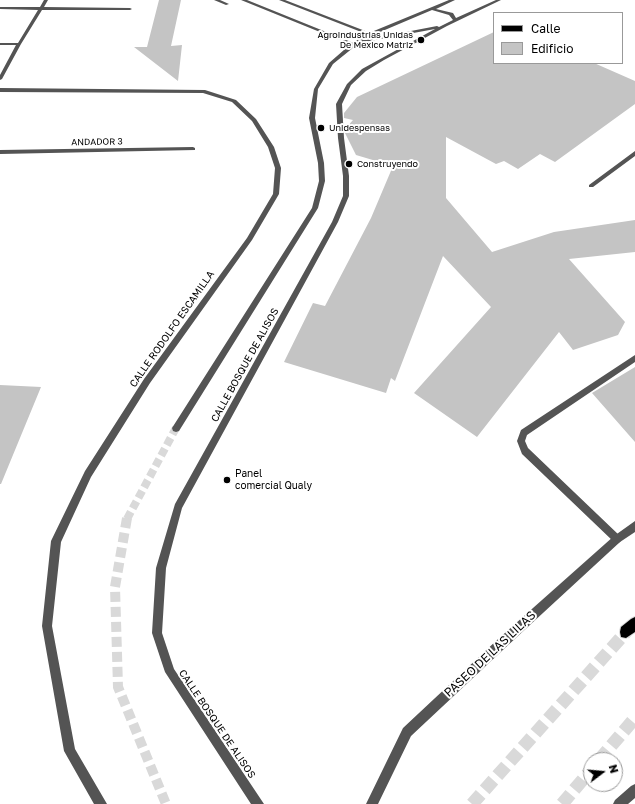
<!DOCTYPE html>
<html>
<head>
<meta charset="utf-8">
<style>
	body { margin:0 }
	#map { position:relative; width:635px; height:804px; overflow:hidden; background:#fff; font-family:"Golos Text",sans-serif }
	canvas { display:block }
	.legend { position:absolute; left:493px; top:12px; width:130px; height:52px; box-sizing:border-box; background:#fff; border:1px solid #999; margin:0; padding:5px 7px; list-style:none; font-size:12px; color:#000 }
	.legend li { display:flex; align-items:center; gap:8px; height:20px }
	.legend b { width:20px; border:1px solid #999 }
	.north { position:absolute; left:583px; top:752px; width:40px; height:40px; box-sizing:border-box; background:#fff; border:1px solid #999; border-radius:50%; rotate:74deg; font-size:11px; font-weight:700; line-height:16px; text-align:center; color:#000 }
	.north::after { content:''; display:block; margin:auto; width:14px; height:18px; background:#000; clip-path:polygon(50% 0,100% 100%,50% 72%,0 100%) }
</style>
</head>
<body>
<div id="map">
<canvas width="635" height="804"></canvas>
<ul class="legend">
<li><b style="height:5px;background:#000"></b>Calle</li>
<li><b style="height:11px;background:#c4c4c4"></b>Edificio</li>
</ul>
<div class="north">N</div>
</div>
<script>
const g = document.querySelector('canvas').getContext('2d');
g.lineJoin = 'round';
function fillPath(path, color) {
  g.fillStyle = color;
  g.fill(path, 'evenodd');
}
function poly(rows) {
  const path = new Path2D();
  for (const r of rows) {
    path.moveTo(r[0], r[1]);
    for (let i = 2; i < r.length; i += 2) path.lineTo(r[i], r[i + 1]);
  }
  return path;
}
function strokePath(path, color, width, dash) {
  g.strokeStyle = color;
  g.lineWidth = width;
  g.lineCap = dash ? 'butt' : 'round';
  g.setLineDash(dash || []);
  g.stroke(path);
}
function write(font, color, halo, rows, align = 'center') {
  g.font = font + ' "Golos Text",sans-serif';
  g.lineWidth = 4;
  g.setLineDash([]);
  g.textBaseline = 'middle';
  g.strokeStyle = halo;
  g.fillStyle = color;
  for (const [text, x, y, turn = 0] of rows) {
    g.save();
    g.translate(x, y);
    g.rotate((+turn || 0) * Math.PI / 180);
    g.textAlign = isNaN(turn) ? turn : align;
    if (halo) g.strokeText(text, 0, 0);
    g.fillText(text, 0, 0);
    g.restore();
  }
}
fillPath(poly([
	[159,0,181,0,171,46,182,45,178,81,134,47,147,47],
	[494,32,494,63,594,63,635,81,635,104,555,162,540,154,518,169,504,161,496,164,446,137,446,198,492,252,554,232,635,220,635,252,569,259,625,322,618,335,573,350,559,332,477,437,414,393,491,307,443,256,395,381,391,378,386,393,284,362,313,303,325,306,371,218,393,166,356,155,345,133,345,129,353,120,344,118,344,113,357,97],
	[635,367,635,442,592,393],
	[0,385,41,387,1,484,0,484]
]), '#c4c4c4');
strokePath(poly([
	[127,519,176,428]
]), '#d9d9d9', 8, [8, 4]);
strokePath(poly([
	[127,518,115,587,118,687,166,804]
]), '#d9d9d9', 10, [10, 5]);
strokePath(poly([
	[599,760,635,718],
	[472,804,626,632],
	[562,804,591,770]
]), '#d9d9d9', 13, [13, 6]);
const primary = poly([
	[635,617,635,632,626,638,621,637,620,632,621,627,631,619,635,617]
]);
strokePath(primary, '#dbdbdb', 2);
fillPath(poly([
	[214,0,220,0,229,4,226,5,214,0],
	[241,0,247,0,356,44,352,45,241,0],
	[279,0,285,0,373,34,369,35,279,0]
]), '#545454');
fillPath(poly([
	[44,0,48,0,44,7,130,8,132,9,130,10,42,10,21,44,2,79,0,80,0,75,16,45,0,45,0,43,18,43,38,10,0,9,0,7,40,7,44,0],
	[0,88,205,90,236,100,256,119,274,147,281,168,279,194,252,240,150,383,91,477,61,542,52,626,75,749,107,804,94,804,64,751,42,626,51,541,85,471,144,379,247,238,273,194,275,168,268,147,252,121,232,102,203,93,0,92,0,88],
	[193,147,195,148,195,150,0,154,0,150,193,147],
	[635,151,635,156,593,187,589,187,589,185,635,151],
	[635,355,635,362,527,435,525,441,528,448,620,536,622,539,620,542,617,544,614,542,522,454,517,441,521,430,635,355]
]), '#545454');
fillPath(poly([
	[449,0,455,0,436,9,453,13,456,18,496,0,501,0,447,26,384,60,366,71,351,85,342,104,344,138,349,176,349,196,338,222,182,508,166,568,162,633,174,669,264,804,251,804,165,672,152,633,156,568,175,504,332,222,343,196,343,176,338,138,336,104,347,84,362,69,435,29,359,43,333,64,318,89,315,118,324,163,325,181,318,208,179,431,176,432,173,431,172,428,312,208,319,181,318,163,309,118,314,89,329,63,352,43,369,33,449,0],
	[432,10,449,15,453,20,439,27,437,26,364,40,373,35,432,10],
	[635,521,635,532,620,542,505,648,411,736,378,804,366,804,403,728,497,640,614,536,635,521],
	[635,784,635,798,628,804,613,804,615,800,631,786,635,784]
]), '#545454');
fillPath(primary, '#000');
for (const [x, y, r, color] of [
	[421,40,4,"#000"],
	[321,128,4,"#000"],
	[349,164,4,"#000"],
	[227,480,4,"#000"]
]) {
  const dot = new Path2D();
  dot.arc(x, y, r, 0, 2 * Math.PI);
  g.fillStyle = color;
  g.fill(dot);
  strokePath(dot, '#fff', 1.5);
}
write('9px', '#000', '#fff', [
	["Agroindustrias Unidas",413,35,"right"],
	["De Mexico Matriz",413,45,"right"],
	["Unidespensas",329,128],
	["Construyendo",357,164]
], 'left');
write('9px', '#000', '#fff', [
	["ANDADOR 3",97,142,-1]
]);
write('10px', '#000', '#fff', [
	["CALLE RODOLFO ESCAMILLA",172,329,-55],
	["CALLE BOSQUE DE ALISOS",245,365,-61],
	["CALLE BOSQUE DE ALISOS",217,724,56]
]);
write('10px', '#000', '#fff', [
	["Panel",235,474],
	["comercial Qualy",235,486]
], 'left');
write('12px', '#000', '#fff', [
	["PASEO DE LAS LILAS",490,654,-43]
]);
</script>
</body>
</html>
